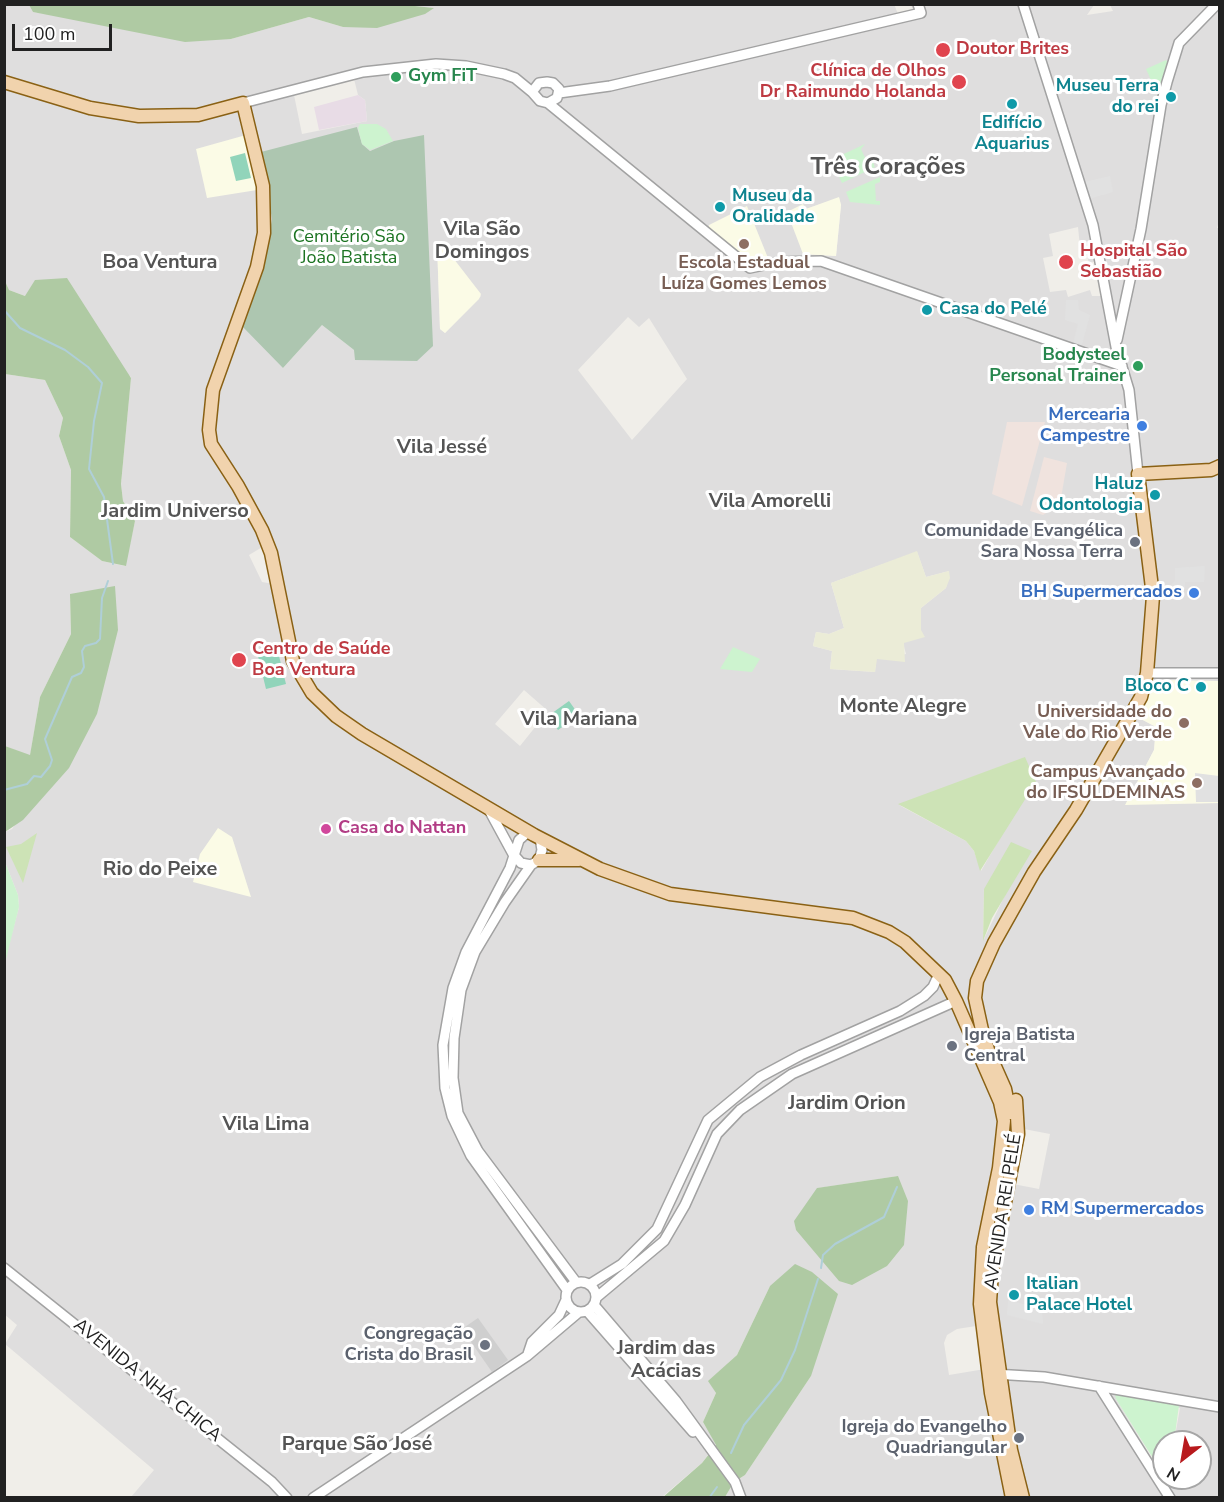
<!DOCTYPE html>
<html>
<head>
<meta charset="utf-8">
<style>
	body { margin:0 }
	#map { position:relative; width:1224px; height:1502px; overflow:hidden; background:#f0eee9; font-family:"Nunito Sans",sans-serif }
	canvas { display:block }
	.frame { position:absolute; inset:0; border:6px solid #212121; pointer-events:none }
	.north { position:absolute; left:1152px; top:1430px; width:60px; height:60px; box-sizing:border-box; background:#fff; border:2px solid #a6a6a6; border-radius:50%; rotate:211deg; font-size:16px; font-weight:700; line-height:24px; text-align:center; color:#212121 }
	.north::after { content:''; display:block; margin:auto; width:21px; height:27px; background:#b81a1d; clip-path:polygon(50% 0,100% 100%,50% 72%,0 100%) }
	.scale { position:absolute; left:12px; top:24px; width:100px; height:27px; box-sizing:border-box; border:3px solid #212121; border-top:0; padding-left:8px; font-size:18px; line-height:21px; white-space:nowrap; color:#212121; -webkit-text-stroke:4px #fff; paint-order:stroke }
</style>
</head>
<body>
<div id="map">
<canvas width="1224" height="1502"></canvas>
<div class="frame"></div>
<div class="north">N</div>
<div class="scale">100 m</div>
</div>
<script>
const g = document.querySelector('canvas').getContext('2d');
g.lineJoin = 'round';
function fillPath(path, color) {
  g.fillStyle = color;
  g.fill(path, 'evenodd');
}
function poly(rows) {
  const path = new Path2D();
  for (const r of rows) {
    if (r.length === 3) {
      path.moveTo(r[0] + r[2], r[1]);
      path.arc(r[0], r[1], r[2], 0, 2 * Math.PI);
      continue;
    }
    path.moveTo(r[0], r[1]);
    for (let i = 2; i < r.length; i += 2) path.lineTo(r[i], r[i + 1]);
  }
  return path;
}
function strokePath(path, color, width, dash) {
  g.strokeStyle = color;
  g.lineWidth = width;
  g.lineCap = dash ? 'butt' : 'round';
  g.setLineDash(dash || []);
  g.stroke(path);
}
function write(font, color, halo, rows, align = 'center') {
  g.font = font + ' "Nunito Sans",sans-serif';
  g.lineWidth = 6;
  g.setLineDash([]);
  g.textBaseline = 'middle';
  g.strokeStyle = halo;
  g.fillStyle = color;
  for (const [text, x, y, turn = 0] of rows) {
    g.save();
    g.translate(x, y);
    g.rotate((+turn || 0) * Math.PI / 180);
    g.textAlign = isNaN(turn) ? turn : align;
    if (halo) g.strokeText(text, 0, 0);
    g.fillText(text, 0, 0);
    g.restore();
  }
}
fillPath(poly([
	[396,4,894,4,898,14,913,10,911,5,921,5,923,7,935,4,1094,5,1087,15,1113,11,1110,5,1219,5,1220,217,1217,228,1220,228,1219,681,1154,680,1141,719,1156,727,1154,750,1126,804,1219,803,1219,1497,725,1497,734,1482,745,1475,811,1376,770,1286,737,1355,709,1381,716,1393,703,1422,716,1444,702,1463,662,1497,131,1497,154,1470,5,1344,17,1325,4,1314,4,963,19,907,18,895,5,862,5,832,12,829,97,714,70,594,71,634,40,697,30,756,5,746,5,374,45,380,63,418,59,436,71,470,70,537,102,561,125,566,135,521,123,501,121,484,131,377,25,296,9,290,5,281,5,5,29,5,33,12,231,39,309,17,343,27,433,8],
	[354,79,358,95,365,100,367,121,302,134,294,95],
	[357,127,361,144,370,151,381,147,354,350,322,325,283,368,266,251,272,219],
	[839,198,841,205,836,256,803,254,804,205,806,209],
	[1078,227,1081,257,1087,256,1089,263,1096,261,1104,296,1092,296,1090,290,1068,297,1066,290,1050,292,1043,258,1053,256,1049,234],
	[439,242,481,296,445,333,440,329,437,243],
	[628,317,639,327,649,318,687,379,632,440,578,370],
	[264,546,274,584,262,582,249,555],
	[917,552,926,577,949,571,946,588,921,608,921,630,903,643,906,654,876,659,875,672,830,669,832,651,813,646,816,632,829,634,844,628,831,583],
	[524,690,548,711,520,746,495,724],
	[899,805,1000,838,981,871,974,851,966,841],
	[984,889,1005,895,984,939,983,939],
	[1024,1129,1050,1134,1039,1189,1013,1184],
	[898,1176,796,1230,795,1221,818,1188],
	[976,1326,985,1369,949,1375,944,1343,947,1335,957,1329],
	[1116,1399,1180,1408,1174,1442,1200,1442,1200,1478,1164,1478]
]), '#dfdede');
fillPath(poly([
	[358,95,365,100,367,121,319,130,314,107]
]), '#e8dce6');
fillPath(poly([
	[246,135,257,190,207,198,196,149],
	[839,197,841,205,836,256,803,254,787,212,803,204,806,209],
	[747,206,768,258,754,264,708,230,709,225],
	[440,241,481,294,479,299,445,333,440,329,437,243],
	[1154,680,1219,681,1219,803,1125,805,1154,750,1156,727,1141,719],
	[218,828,232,837,251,897,193,882,200,854]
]), '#fbfbe6');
fillPath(poly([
	[478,1318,508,1360,492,1372,462,1329]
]), '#cfcfcf');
fillPath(poly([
	[1007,422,1045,422,1022,506,992,494],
	[1044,457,1067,463,1060,504,1043,515,1030,511]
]), '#f0e3de');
fillPath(poly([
	[917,551,926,577,949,571,950,578,946,588,921,608,921,630,925,637,904,643,905,662,877,659,875,672,830,669,832,651,813,646,816,632,829,634,844,628,831,583]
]), '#ebecd7');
fillPath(poly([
	[1025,757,1036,782,980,871,974,851,966,841,898,804],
	[37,833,23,883,6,847,21,844],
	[1011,842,1032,851,992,918,983,941,984,889]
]), '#cde3b6');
fillPath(poly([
	[396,4,434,8,425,14,377,28,343,27,309,17,231,39,185,42,33,12,29,5],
	[67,278,131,378,121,484,123,501,135,521,126,566,102,561,70,537,71,470,59,436,63,418,45,380,5,374,5,281,9,290,25,296,35,280],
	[115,586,118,630,97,714,69,768,23,820,5,832,5,746,30,755,40,697,71,634,70,594],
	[898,1176,908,1201,904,1245,887,1266,852,1285,839,1281,796,1230,794,1221,817,1188],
	[795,1264,812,1272,838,1294,811,1376,745,1475,734,1482,725,1497,662,1498,702,1463,716,1445,703,1422,716,1393,708,1381,737,1355,770,1286]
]), '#afcaa3');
fillPath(poly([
	[357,127,362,144,370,151,394,141,424,135,433,346,417,361,355,360,354,350,322,325,283,368,241,325,266,251,272,219,261,152]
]), '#adc6b0');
fillPath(poly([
	[1166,60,1169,64,1159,98,1146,69],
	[360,124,377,124,386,129,393,141,370,150,362,144,358,128],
	[865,144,861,149,868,164,873,162,875,167,842,183,831,160],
	[880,177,880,182,875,184,876,201,880,201,880,205,850,202,846,192],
	[733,647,760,659,752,672,720,669],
	[5,862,18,895,19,907,5,963],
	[1118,1394,1179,1405,1174,1442,1164,1442,1164,1476,1116,1399,1115,1395]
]), '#cdf3cf');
fillPath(poly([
	[245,153,251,178,236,181,230,157],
	[278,652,286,684,266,689,258,656],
	[569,701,579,715,558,730,548,716]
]), '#91d4ba');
fillPath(poly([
	[1110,176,1113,192,1089,199,1084,182],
	[1066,300,1078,300,1079,310,1090,315,1081,348,1073,344,1078,324,1065,320],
	[1205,566,1204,582,1185,582,1185,588,1178,588,1168,595,1168,589,1175,580,1175,568],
	[1195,773,1219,776,1219,802,1196,802],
	[1008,1300,1042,1309,1043,1324,1007,1315]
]), '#e1e1e1');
strokePath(poly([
	[4,310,20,328,65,350,88,367,102,383,94,421,89,469,104,497,113,564],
	[4,790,27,784,34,776,41,777,50,766,52,760,45,739,72,677,81,673,84,667,82,651,85,646,96,643,100,639,102,598,108,581],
	[821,1268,823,1255,835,1244,884,1217,897,1187],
	[731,1453,744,1425,781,1380,795,1350,818,1279],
	[709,1498,717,1487]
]), '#afcfd8', 2);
const minor = poly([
	[1023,4,1093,225,1116,347,1129,390,1138,474],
	[547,82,553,83,559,89,557,98,548,103,540,101,532,92,539,83,547,82],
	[559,93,610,86,921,13,918,4],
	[243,103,363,72,436,64,466,66,504,74,515,78,532,92],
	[548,103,750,268,778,262,821,261,1122,366],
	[1117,340,1141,229,1161,105,1167,82,1179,43,1217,4],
	[1147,673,1220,673],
	[488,808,513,854,521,863,531,865],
	[528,832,519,840,510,868,466,952,453,988,443,1045,445,1088,452,1116,471,1156,567,1290],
	[540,838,542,850,539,860,531,865,505,902,475,952,461,990,454,1038,453,1078,458,1113,478,1151,576,1282],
	[4,1268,272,1482,287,1498],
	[581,1297,15],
	[590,1284,622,1264,657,1229,708,1120,760,1077,801,1055,900,1011,924,996,933,987,939,974],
	[597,1297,664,1241,685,1205,717,1134,740,1110,792,1074,956,1001],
	[594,1305,676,1401,735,1482,741,1498],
	[587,1311,693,1432],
	[528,1354,532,1342,559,1315,566,1300],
	[994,1374,1044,1377,1220,1407],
	[1099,1386,1170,1498],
	[313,1498,527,1356,579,1312]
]);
const major = poly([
	[4,82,90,108,139,116,198,115,243,103,263,186,264,233,257,267,213,390,209,430,211,444,238,486,262,530,271,553,293,661,312,693,336,716,362,734,534,835,600,869,670,894,853,918,889,932,905,942,945,980,956,1001,1000,1102,1004,1121,999,1168,983,1247,980,1304,991,1393,1012,1498],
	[539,860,579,860],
	[1016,1100,1018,1134,992,1271,990,1302,1011,1450,1023,1498],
	[1010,1113,1005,1089,989,1053,982,1030,975,998,977,981,994,943,1034,872,1076,810,1141,697,1147,673,1153,596,1138,474,1211,470,1220,466]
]);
strokePath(minor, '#a2a2a2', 12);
strokePath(major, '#8a6114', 15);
strokePath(minor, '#fff', 9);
strokePath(major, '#f1d3ad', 12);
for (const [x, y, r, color] of [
	[943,50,8,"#e0444e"],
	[396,77,6,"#2e9e5b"],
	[959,82,8,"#e0444e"],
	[1171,97,6,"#0f9aa8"],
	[1012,104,6,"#0f9aa8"],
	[720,207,6,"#0f9aa8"],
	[744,244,6,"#8d6e63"],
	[1066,262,8,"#e0444e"],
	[927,310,6,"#0f9aa8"],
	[1138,366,6,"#2e9e5b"],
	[1142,426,6,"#3f7fe0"],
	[1155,495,6,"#0f9aa8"],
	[1135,542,6,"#6b7280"],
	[1194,593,6,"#3f7fe0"],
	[239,660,8,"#e0444e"],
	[1201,687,6,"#0f9aa8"],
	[1184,723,6,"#8d6e63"],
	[1197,783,6,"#8d6e63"],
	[326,829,6,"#d1479c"],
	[952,1046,6,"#6b7280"],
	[1029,1210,6,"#3f7fe0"],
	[1014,1295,6,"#0f9aa8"],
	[485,1345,6,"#6b7280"],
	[1019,1438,6,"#6b7280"]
]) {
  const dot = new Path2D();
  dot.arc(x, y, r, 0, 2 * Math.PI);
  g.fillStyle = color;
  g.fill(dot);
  strokePath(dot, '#fff', 2);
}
write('bold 18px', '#be3a42', '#fff', [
	["Doutor Brites",956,50],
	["Clínica de Olhos",946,72,"right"],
	["Dr Raimundo Holanda",946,93,"right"],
	["Hospital São",1080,252],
	["Sebastião",1080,273],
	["Centro de Saúde",252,650],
	["Boa Ventura",252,671]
], 'left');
write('bold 18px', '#27864d', '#fff', [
	["Gym FiT",408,77],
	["Bodysteel",1126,356,"right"],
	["Personal Trainer",1126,377,"right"]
], 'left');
write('bold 18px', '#0d838f', '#fff', [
	["Museu Terra",1159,87],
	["do rei",1159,108],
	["Edifício",1012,124,"center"],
	["Aquarius",1012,145,"center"],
	["Museu da",732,197,"left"],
	["Oralidade",732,218,"left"],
	["Casa do Pelé",939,310,"left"],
	["Haluz",1143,485],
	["Odontologia",1143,506],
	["Bloco C",1189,687],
	["Italian",1026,1285,"left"],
	["Palace Hotel",1026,1306,"left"]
], 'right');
write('18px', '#1b7321', '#fff', [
	["Cemitério São",349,238],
	["João Batista",349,259]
]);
write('bold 18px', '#785e54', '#fff', [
	["Escola Estadual",744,264,"center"],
	["Luíza Gomes Lemos",744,285,"center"],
	["Universidade do",1172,713],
	["Vale do Rio Verde",1172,734],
	["Campus Avançado",1185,773],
	["do IFSULDEMINAS",1185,794]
], 'right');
write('bold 18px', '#366cbe', '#fff', [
	["Mercearia",1130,416],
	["Campestre",1130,437],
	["BH Supermercados",1182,593],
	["RM Supermercados",1041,1210,"left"]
], 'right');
write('bold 18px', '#5b616d', '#fff', [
	["Comunidade Evangélica",1123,532],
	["Sara Nossa Terra",1123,553],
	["Igreja Batista",964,1036,"left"],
	["Central",964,1057,"left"],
	["Congregação",473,1335],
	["Crista do Brasil",473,1356],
	["Igreja do Evangelho",1007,1428],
	["Quadriangular",1007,1449]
], 'right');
write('bold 18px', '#b23c85', '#fff', [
	["Casa do Nattan",338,829]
], 'left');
write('18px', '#212121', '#fff', [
	["AVENIDA REI PELÉ",1004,1212,-81],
	["AVENIDA NHÁ CHICA",147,1381,39]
]);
write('bold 20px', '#545454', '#fff', [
	["Vila São",482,230],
	["Domingos",482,253],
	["Boa Ventura",160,263],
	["Vila Jessé",442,448],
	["Vila Amorelli",770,502],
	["Jardim Universo",175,512],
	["Monte Alegre",903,707],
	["Vila Mariana",579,720],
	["Rio do Peixe",160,870],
	["Jardim Orion",847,1104],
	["Vila Lima",266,1125],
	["Jardim das",666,1349],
	["Acácias",666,1372],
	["Parque São José",357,1445]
]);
write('bold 24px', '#545454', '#fff', [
	["Três Corações",888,168]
]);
</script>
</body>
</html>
